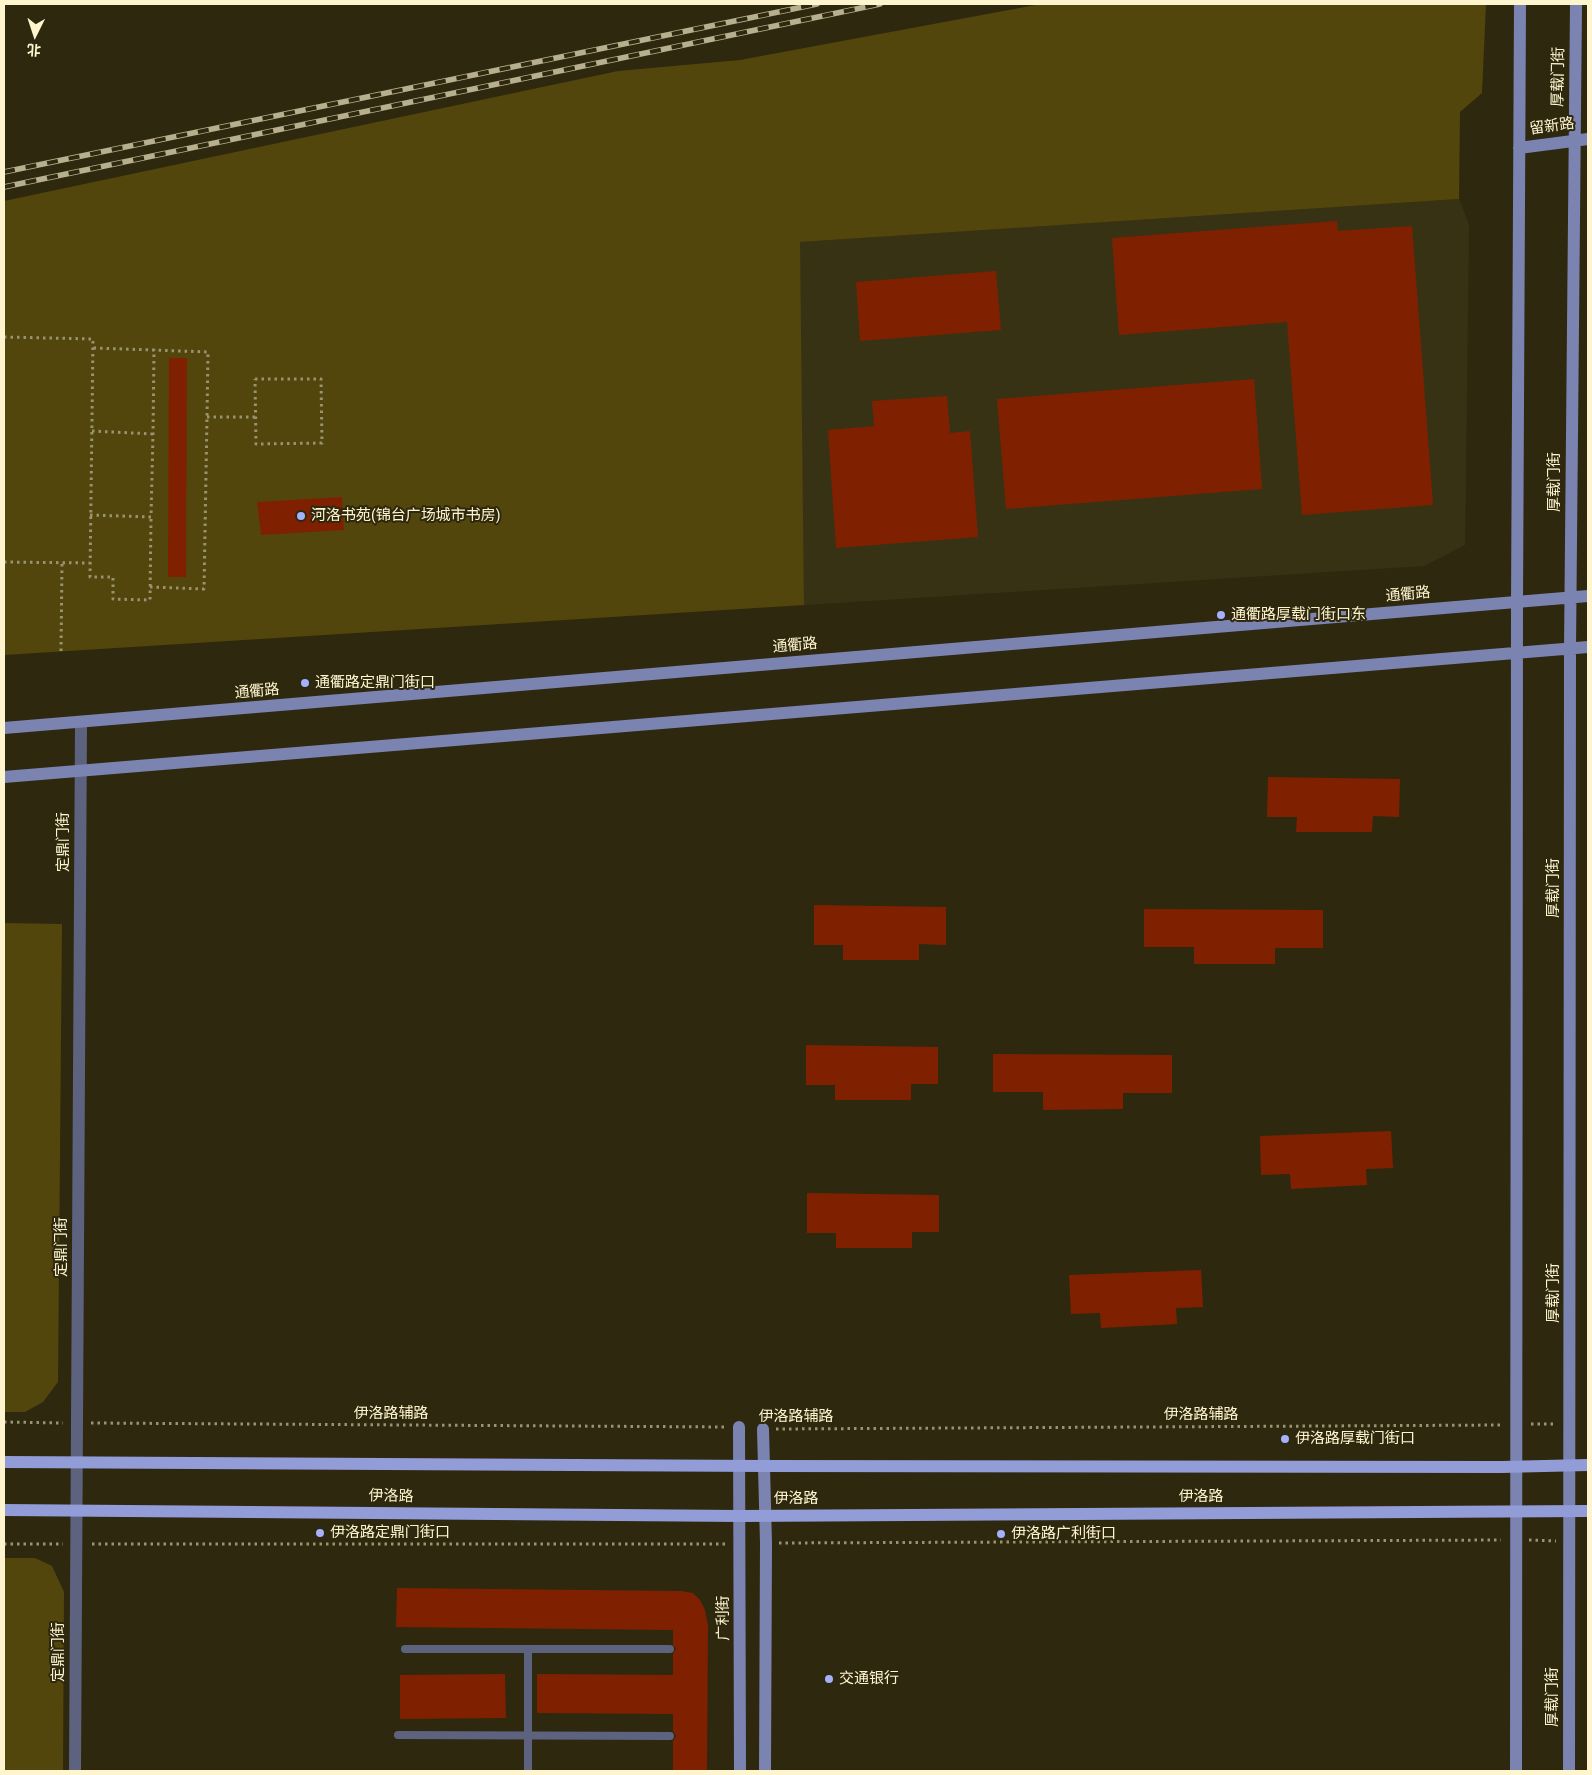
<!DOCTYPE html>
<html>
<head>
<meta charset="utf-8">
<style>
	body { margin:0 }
	#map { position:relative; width:1592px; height:1775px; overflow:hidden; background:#2e280f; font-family:"Roboto Condensed","Noto Sans SC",sans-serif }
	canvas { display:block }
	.frame { position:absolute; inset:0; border:5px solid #fef5ce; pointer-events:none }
	.north { position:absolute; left:10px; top:10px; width:50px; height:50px; -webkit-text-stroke:4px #2e280f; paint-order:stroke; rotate:184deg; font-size:14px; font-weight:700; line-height:20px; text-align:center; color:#fef5ce }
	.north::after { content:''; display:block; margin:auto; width:18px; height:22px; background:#fef5ce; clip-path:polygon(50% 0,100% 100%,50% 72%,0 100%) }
</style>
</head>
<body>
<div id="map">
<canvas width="1592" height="1775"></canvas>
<div class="frame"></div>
<div class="north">北</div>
</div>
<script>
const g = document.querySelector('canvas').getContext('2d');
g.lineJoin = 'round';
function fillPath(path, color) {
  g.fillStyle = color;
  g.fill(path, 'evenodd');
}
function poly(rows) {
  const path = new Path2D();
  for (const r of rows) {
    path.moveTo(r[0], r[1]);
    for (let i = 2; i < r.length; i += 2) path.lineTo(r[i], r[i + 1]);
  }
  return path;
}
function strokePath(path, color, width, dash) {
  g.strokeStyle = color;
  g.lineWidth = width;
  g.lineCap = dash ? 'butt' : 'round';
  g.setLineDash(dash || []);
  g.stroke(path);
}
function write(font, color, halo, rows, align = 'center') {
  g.font = font + ' "Roboto Condensed","Noto Sans SC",sans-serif';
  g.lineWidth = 4;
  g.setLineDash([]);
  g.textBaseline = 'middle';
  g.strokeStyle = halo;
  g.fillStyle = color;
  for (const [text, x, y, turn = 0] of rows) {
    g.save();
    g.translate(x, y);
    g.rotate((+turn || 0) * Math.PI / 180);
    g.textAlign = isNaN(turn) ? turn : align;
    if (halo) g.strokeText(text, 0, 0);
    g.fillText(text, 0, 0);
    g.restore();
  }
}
fillPath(poly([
	[1459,199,1469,224,1465,545,1424,566,804,605,799,242]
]), '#383215');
fillPath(poly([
	[1041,4,1486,4,1482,93,1460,112,1459,199,800,242,804,605,4,655,4,201,618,71,740,60],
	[4,923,62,924,58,1382,43,1402,25,1412,4,1412],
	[4,1558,35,1558,52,1566,64,1592,63,1771,4,1771]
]), '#52460d');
fillPath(poly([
	[1337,221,1338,231,1412,226,1433,505,1302,515,1287,322,1119,335,1112,238],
	[996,271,1001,330,860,341,856,282],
	[169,358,187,358,186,577,168,577],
	[1254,379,1262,489,1006,509,997,399],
	[947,396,950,433,970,431,978,537,836,548,828,430,874,426,872,401],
	[342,497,344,530,261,535,257,502],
	[1268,777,1400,779,1399,817,1373,816,1372,832,1296,832,1297,817,1267,817],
	[814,905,946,907,946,945,919,944,919,960,843,960,843,945,814,945],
	[1144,909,1323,910,1323,948,1275,948,1275,964,1194,964,1194,947,1144,947],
	[806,1045,938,1047,938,1084,911,1084,911,1100,835,1100,835,1085,806,1085],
	[993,1054,1172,1055,1172,1093,1123,1093,1123,1109,1043,1110,1043,1092,993,1092],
	[1391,1131,1393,1168,1366,1169,1367,1185,1291,1189,1290,1174,1261,1175,1260,1136],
	[807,1193,939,1195,939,1232,912,1232,912,1248,836,1248,836,1233,807,1233],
	[1201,1270,1203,1307,1176,1308,1177,1324,1101,1328,1100,1313,1071,1314,1069,1275],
	[397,1588,681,1591,693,1593,700,1600,705,1610,708,1626,707,1771,673,1771,673,1741,676,1736,673,1731,673,1714,537,1713,537,1674,673,1675,673,1653,676,1649,673,1645,673,1630,396,1627],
	[505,1674,506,1718,400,1719,400,1675]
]), '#7f2101');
strokePath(poly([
	[4,337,93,339,90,577,113,577,113,599,150,600,151,517],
	[255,379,321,379,322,443,256,444,255,379],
	[207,417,255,417],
	[92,431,153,434],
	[90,515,151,517,153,434,154,350,93,348],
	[4,562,90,563],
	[150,587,204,589,207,417,208,352,154,350],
	[61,651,62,563],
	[4,1422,63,1423],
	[91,1423,725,1427],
	[1531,1424,1555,1424],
	[776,1429,1503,1425],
	[1529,1540,1556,1541],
	[779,1543,1501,1540],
	[4,1544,63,1544],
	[92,1544,726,1544]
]), '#9a9372', 3, [2.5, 4]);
strokePath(poly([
	[405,1649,670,1649],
	[528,1649,528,1771],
	[398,1735,670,1736]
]), '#5d627f', 8);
strokePath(poly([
	[75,1771,81,723]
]), '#5d627f', 12);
strokePath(poly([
	[1519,148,1588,139],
	[4,728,1588,596],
	[4,777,1588,647],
	[739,1427,740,1771],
	[763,1429,766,1543,765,1771],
	[1516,1771,1517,602,1520,4],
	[1569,1771,1570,648,1576,4]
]), '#7b83b1', 12);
strokePath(poly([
	[4,1462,764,1466,1501,1467,1588,1465],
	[4,1510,740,1516,1588,1511]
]), '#929cd7', 12);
const rail = poly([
	[4,172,817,4],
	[4,187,880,4]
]);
strokePath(rail, '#b7af8d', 5.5);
strokePath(rail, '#2e280f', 4, [11]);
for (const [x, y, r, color] of [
	[301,516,5,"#a5b1fc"],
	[1221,615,5,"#a5b1fc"],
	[305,683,5,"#a5b1fc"],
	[1285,1439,5,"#a5b1fc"],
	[320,1533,5,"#a5b1fc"],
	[1001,1534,5,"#a5b1fc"],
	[829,1679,5,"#a5b1fc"]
]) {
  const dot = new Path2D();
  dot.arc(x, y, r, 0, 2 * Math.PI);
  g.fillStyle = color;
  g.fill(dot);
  strokePath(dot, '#2e280f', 2);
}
write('15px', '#fef5ce', '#2e280f', [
	["厚载门街",1559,77,-89],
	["留新路",1552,127,-8],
	["厚载门街",1555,482,-90],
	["通衢路",1408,595,-5],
	["通衢路",795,646,-5],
	["通衢路",257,692,-5],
	["定鼎门街",64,842,-90],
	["厚载门街",1554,888,-90],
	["定鼎门街",62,1247,-90],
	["厚载门街",1554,1293,-90],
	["伊洛路辅路",391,1414],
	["伊洛路辅路",1201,1415],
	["伊洛路辅路",796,1417],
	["伊洛路",391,1497,1],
	["伊洛路",1201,1497],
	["伊洛路",796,1499],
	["广利街",724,1618,-90],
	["定鼎门街",59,1652,-90],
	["厚载门街",1553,1697,-90]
]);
write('15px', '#fef5ce', '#2e280f', [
	["河洛书苑(锦台广场城市书房)",311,516],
	["通衢路厚载门街口东",1231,615],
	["通衢路定鼎门街口",315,683],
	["伊洛路厚载门街口",1295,1439],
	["伊洛路定鼎门街口",330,1533],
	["伊洛路广利街口",1011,1534],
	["交通银行",839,1679]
], 'left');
</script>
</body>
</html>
